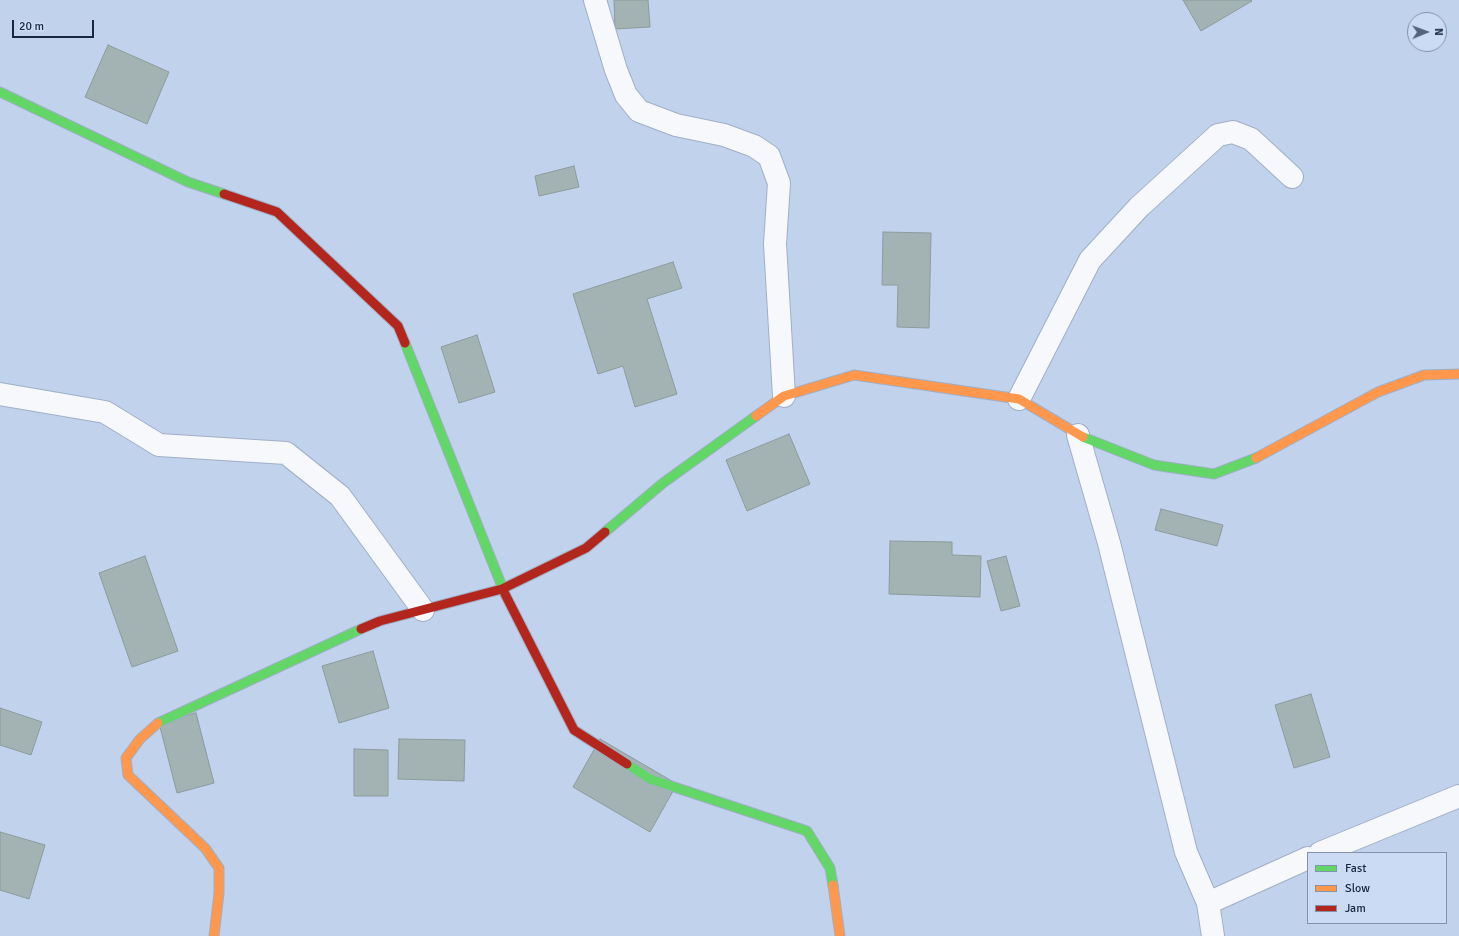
<!DOCTYPE html>
<html>
<head>
<meta charset="utf-8">
<style>
	body { margin:0 }
	#map { position:relative; width:1459px; height:936px; overflow:hidden; background:#c1d2ec; font-family:Signika,sans-serif }
	canvas { display:block }
	.legend { position:absolute; left:1307px; top:852px; width:140px; height:72px; box-sizing:border-box; background:#cbdbf3; border:1px solid #8493ab; margin:0; padding:5px 7px; list-style:none; font-size:12px; color:#19283e }
	.legend li { display:flex; align-items:center; gap:8px; height:20px }
	.legend b { width:20px; border:1px solid #8493ab }
	.north { position:absolute; left:1407px; top:12px; width:40px; height:40px; box-sizing:border-box; background:#cbdbf3; border:1px solid #8493ab; border-radius:50%; rotate:89deg; font-size:11px; font-weight:700; line-height:16px; text-align:center; color:#19283e }
	.north::after { content:''; display:block; margin:auto; width:14px; height:18px; background:#54647b; clip-path:polygon(50% 0,100% 100%,50% 72%,0 100%) }
	.scale { position:absolute; left:12px; top:20px; width:82px; height:18px; box-sizing:border-box; border:2px solid #19283e; border-top:0; padding-left:5px; font-size:12px; line-height:14px; white-space:nowrap; color:#19283e; -webkit-text-stroke:3px #cbdbf3; paint-order:stroke }
</style>
</head>
<body>
<div id="map">
<canvas width="1459" height="936"></canvas>
<ul class="legend">
<li><b style="height:5px;background:#63d668"></b>Fast</li>
<li><b style="height:5px;background:#ff974d"></b>Slow</li>
<li><b style="height:5px;background:#b3261e"></b>Jam</li>
</ul>
<div class="north">N</div>
<div class="scale">20 m</div>
</div>
<script>
const g = document.querySelector('canvas').getContext('2d');
g.lineJoin = 'round';
function fillPath(path, color) {
  g.fillStyle = color;
  g.fill(path, 'evenodd');
}
function poly(rows) {
  const path = new Path2D();
  for (const r of rows) {
    path.moveTo(r[0], r[1]);
    for (let i = 2; i < r.length; i += 2) path.lineTo(r[i], r[i + 1]);
  }
  return path;
}
function strokePath(path, color, width, dash) {
  g.strokeStyle = color;
  g.lineWidth = width;
  g.lineCap = dash ? 'butt' : 'round';
  g.setLineDash(dash || []);
  g.stroke(path);
}
const building = poly([
	[614,0,648,0,650,27,615,29,614,0],
	[1183,0,1251,0,1252,1,1201,31,1183,0],
	[108,45,169,72,147,124,85,97,108,45],
	[574,166,579,187,539,196,535,176,574,166],
	[883,232,931,233,929,328,897,327,898,285,882,285,883,232],
	[673,262,682,288,647,299,677,394,635,407,623,366,598,374,573,294,673,262],
	[477,335,495,392,459,403,441,347,477,335],
	[789,434,810,484,747,511,726,460,789,434],
	[1161,509,1223,525,1217,546,1155,530,1161,509],
	[890,541,952,542,952,555,981,556,980,597,889,594,890,541],
	[145,556,178,651,132,667,99,573,145,556],
	[1006,556,1020,606,1001,611,987,561,1006,556],
	[373,651,389,708,339,723,322,666,373,651],
	[1311,694,1330,757,1294,768,1275,705,1311,694],
	[0,708,42,722,31,755,0,745,0,708],
	[196,713,214,783,177,793,159,723,196,713],
	[399,739,465,740,464,781,398,779,399,739],
	[600,739,677,784,650,832,573,787,600,739],
	[354,749,388,750,388,796,354,796,354,749],
	[0,832,45,845,29,899,0,890,0,832]
]);
fillPath(building, '#a3b3b4');
strokePath(building, '#8c9b9c', 1);
const street = poly([
	[595,0,616,70,626,95,639,111,676,125,724,135,754,146,769,156,779,183,775,244,784,396],
	[0,394,105,412,159,445,286,453,340,496,423,610],
	[1019,399,1090,260,1139,207,1218,135,1233,132,1251,139,1292,177],
	[1078,435,1109,543,1186,852,1208,903,1213,936],
	[1320,853,1459,796],
	[1208,903,1308,858]
]);
const fast = poly([
	[0,92,188,182,224,194],
	[405,343,505,594],
	[1083,437,1154,465,1214,474,1256,458],
	[605,532,663,483,756,416],
	[158,723,361,629],
	[627,764,650,779,807,831,830,868,833,885]
]);
const slow = poly([
	[756,416,784,396,854,375,1019,399,1083,437],
	[1256,458,1378,392,1424,375,1459,374],
	[158,723,140,739,126,758,128,775,205,848,219,868,219,893,214,936],
	[833,885,840,936]
]);
const jam = poly([
	[224,194,277,212,398,326,405,343],
	[505,594,574,730,627,764],
	[361,629,380,621,502,589,586,548,605,532]
]);
strokePath(street, '#a0afc5', 24);
strokePath(fast, '#a0afc5', 11);
strokePath(slow, '#a0afc5', 11);
strokePath(jam, '#a0afc5', 11);
strokePath(street, '#f6f8fc', 22);
strokePath(fast, '#63d668', 9);
strokePath(slow, '#ff974d', 9);
strokePath(jam, '#b3261e', 9);
</script>
</body>
</html>
